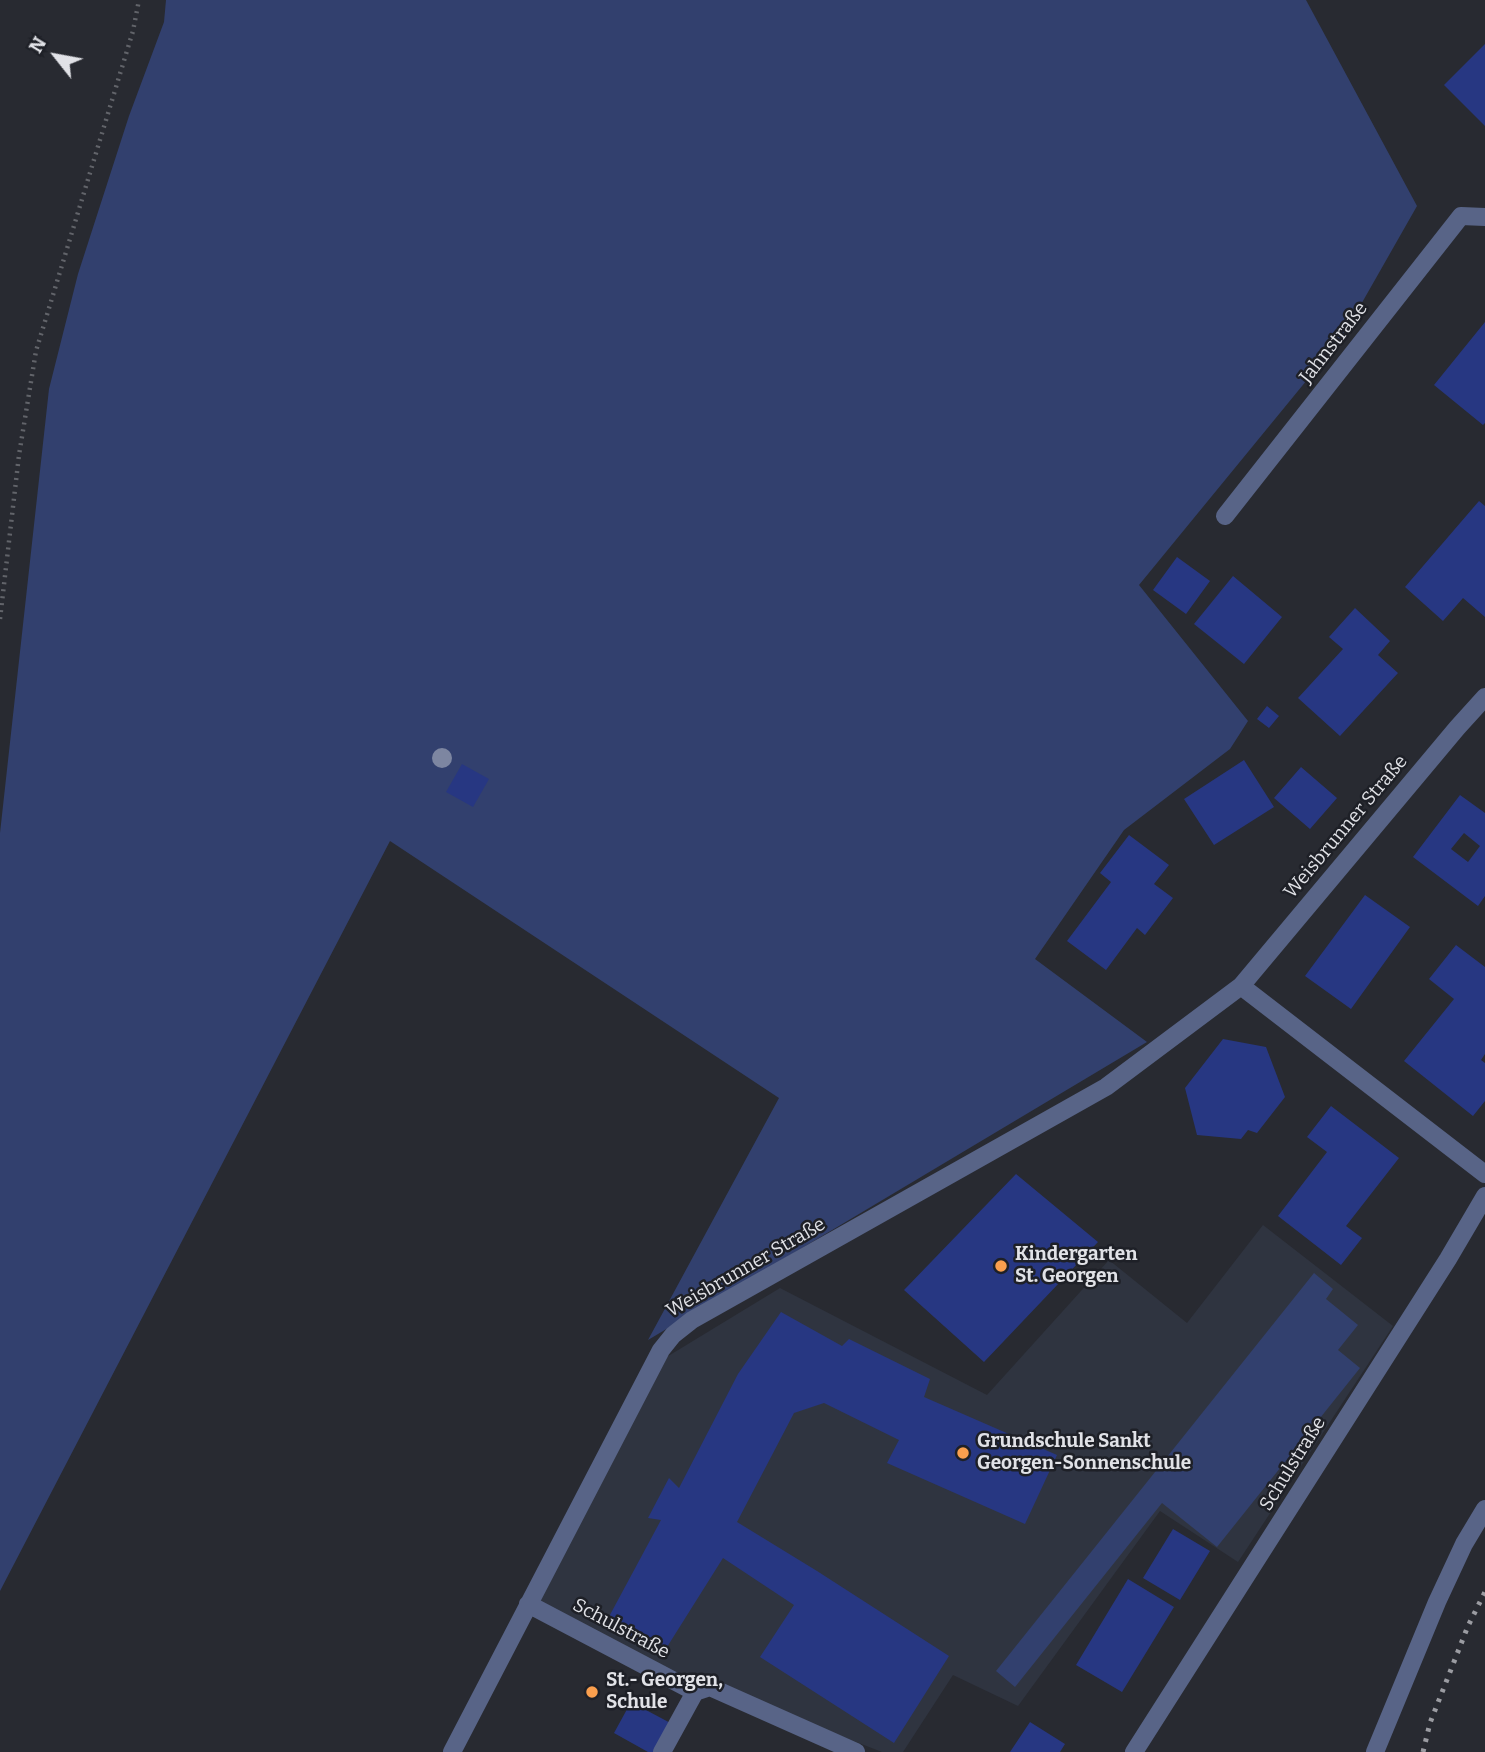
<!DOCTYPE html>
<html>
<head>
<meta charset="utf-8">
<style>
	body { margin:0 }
	#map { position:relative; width:1485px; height:1752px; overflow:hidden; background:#282a31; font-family:Bitter,serif }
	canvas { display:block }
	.north { position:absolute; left:21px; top:21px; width:70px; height:70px; -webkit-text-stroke:5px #1e2027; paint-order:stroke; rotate:301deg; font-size:19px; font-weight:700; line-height:28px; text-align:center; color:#e1e2e7 }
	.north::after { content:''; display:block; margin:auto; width:24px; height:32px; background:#e1e2e7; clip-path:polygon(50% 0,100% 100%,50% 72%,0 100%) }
</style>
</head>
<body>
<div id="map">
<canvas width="1485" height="1752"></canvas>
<div class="north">N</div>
</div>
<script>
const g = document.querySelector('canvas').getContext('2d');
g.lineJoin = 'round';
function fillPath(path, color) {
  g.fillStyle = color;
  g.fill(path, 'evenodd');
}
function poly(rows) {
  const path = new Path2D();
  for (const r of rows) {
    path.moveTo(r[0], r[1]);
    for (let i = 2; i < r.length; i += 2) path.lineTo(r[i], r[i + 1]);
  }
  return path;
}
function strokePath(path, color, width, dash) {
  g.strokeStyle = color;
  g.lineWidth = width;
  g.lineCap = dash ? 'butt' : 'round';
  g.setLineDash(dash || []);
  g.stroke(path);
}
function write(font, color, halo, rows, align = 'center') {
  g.font = font + ' Bitter,serif';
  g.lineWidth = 5;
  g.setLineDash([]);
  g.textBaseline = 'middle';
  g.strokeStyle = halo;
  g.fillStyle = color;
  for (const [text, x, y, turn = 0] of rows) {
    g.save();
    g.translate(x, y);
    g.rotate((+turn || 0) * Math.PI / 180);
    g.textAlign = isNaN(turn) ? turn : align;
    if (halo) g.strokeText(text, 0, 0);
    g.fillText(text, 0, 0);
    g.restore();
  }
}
fillPath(poly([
	[1263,1225,1393,1326,1238,1562,1160,1511,1018,1706,953,1675,903,1752,882,1752,532,1616,665,1358,780,1288,987,1395,1109,1260,1187,1323]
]), '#2f3440');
fillPath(poly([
	[166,0,1306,0,1417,206,1343,336,1139,585,1248,721,1230,749,1124,830,1035,959,1147,1042,648,1340,779,1098,390,841,0,1591,0,833,49,389,78,274,129,116,164,22],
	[1314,1273,1333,1289,1326,1299,1358,1325,1338,1350,1360,1368,1217,1547,1162,1503,1015,1687,996,1671]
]), '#32406e');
fillPath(poly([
	[1485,44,1485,126,1444,85],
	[1485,322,1485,423,1483,425,1434,385],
	[1479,501,1485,506,1485,617,1463,598,1443,621,1405,587],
	[1177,557,1210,581,1186,614,1153,590],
	[1233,576,1282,617,1244,664,1194,624],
	[1355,608,1390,641,1378,655,1398,673,1340,736,1298,698,1343,649,1329,637],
	[1267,706,1279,716,1269,728,1257,719],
	[1244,760,1274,807,1214,845,1184,799],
	[462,764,489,779,473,807,446,792],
	[1301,767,1337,798,1310,829,1274,798],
	[1460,795,1485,813,1485,896,1478,906,1413,857],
	[1464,833,1480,846,1468,862,1451,849],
	[1129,835,1169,865,1154,884,1173,898,1145,935,1137,928,1106,970,1067,941,1111,882,1100,873],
	[1365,895,1410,927,1351,1009,1305,976],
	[1456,945,1485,967,1485,1054,1481,1060,1485,1063,1485,1101,1473,1116,1404,1061,1454,999,1429,979],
	[1223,1039,1266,1047,1285,1097,1257,1133,1248,1130,1241,1139,1197,1135,1185,1088],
	[1331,1106,1399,1158,1346,1226,1362,1238,1341,1265,1278,1216,1327,1152,1307,1137],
	[1016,1174,1098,1242,984,1362,904,1290],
	[781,1312,842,1346,849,1339,930,1379,924,1397,1057,1455,1025,1524,887,1463,899,1440,824,1403,794,1413,737,1522,817,1571,949,1656,894,1743,760,1657,794,1605,723,1558,662,1655,604,1626,661,1520,648,1518,669,1478,679,1488,738,1374],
	[1173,1529,1210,1551,1180,1600,1143,1578],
	[1128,1579,1174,1607,1122,1692,1076,1665],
	[631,1702,676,1726,662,1752,648,1752,614,1733],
	[1030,1722,1065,1744,1060,1752,1010,1752]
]), '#273782');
strokePath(poly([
	[0,619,19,455,36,351,133,31,139,0]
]), '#62646a', 4.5, [2, 5]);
strokePath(poly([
	[1225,516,1461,216,1485,217],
	[1241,986,1485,1174],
	[528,1604,695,1692,710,1687,856,1752],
	[452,1752,661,1350,673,1335,692,1320,1106,1087,1241,986,1457,728,1485,697],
	[662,1752,695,1692],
	[1134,1752,1448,1259,1485,1196],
	[1375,1752,1437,1602,1464,1544,1485,1509]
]), '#586487', 18);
strokePath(poly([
	[1423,1752,1430,1723,1468,1626,1485,1592]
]), '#9b9ca2', 5, [3.5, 7]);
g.fillStyle = '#7d86a1';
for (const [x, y] of [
	[442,758]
]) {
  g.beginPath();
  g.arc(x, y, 10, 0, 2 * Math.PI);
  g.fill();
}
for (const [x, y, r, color] of [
	[1001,1266,7,"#fa9f4e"],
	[963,1453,7,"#fa9f4e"],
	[592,1692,7,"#fa9f4e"]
]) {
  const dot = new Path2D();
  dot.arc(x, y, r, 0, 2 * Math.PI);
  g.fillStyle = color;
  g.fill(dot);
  strokePath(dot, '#1e2027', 2.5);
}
write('19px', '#e1e2e7', '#1e2027', [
	["Jahnstraße",1334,343,-52],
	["Weisbrunner Straße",1346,827,-50],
	["Weisbrunner Straße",746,1268,-30],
	["Schulstraße",1293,1464,-58],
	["Schulstraße",621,1629,28]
]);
write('bold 19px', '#e1e2e7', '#1e2027', [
	["Kindergarten",1015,1255],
	["St. Georgen",1015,1277],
	["Grundschule Sankt",977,1442],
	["Georgen-Sonnenschule",977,1464],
	["St.- Georgen,",606,1681],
	["Schule",606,1703]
], 'left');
</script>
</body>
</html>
